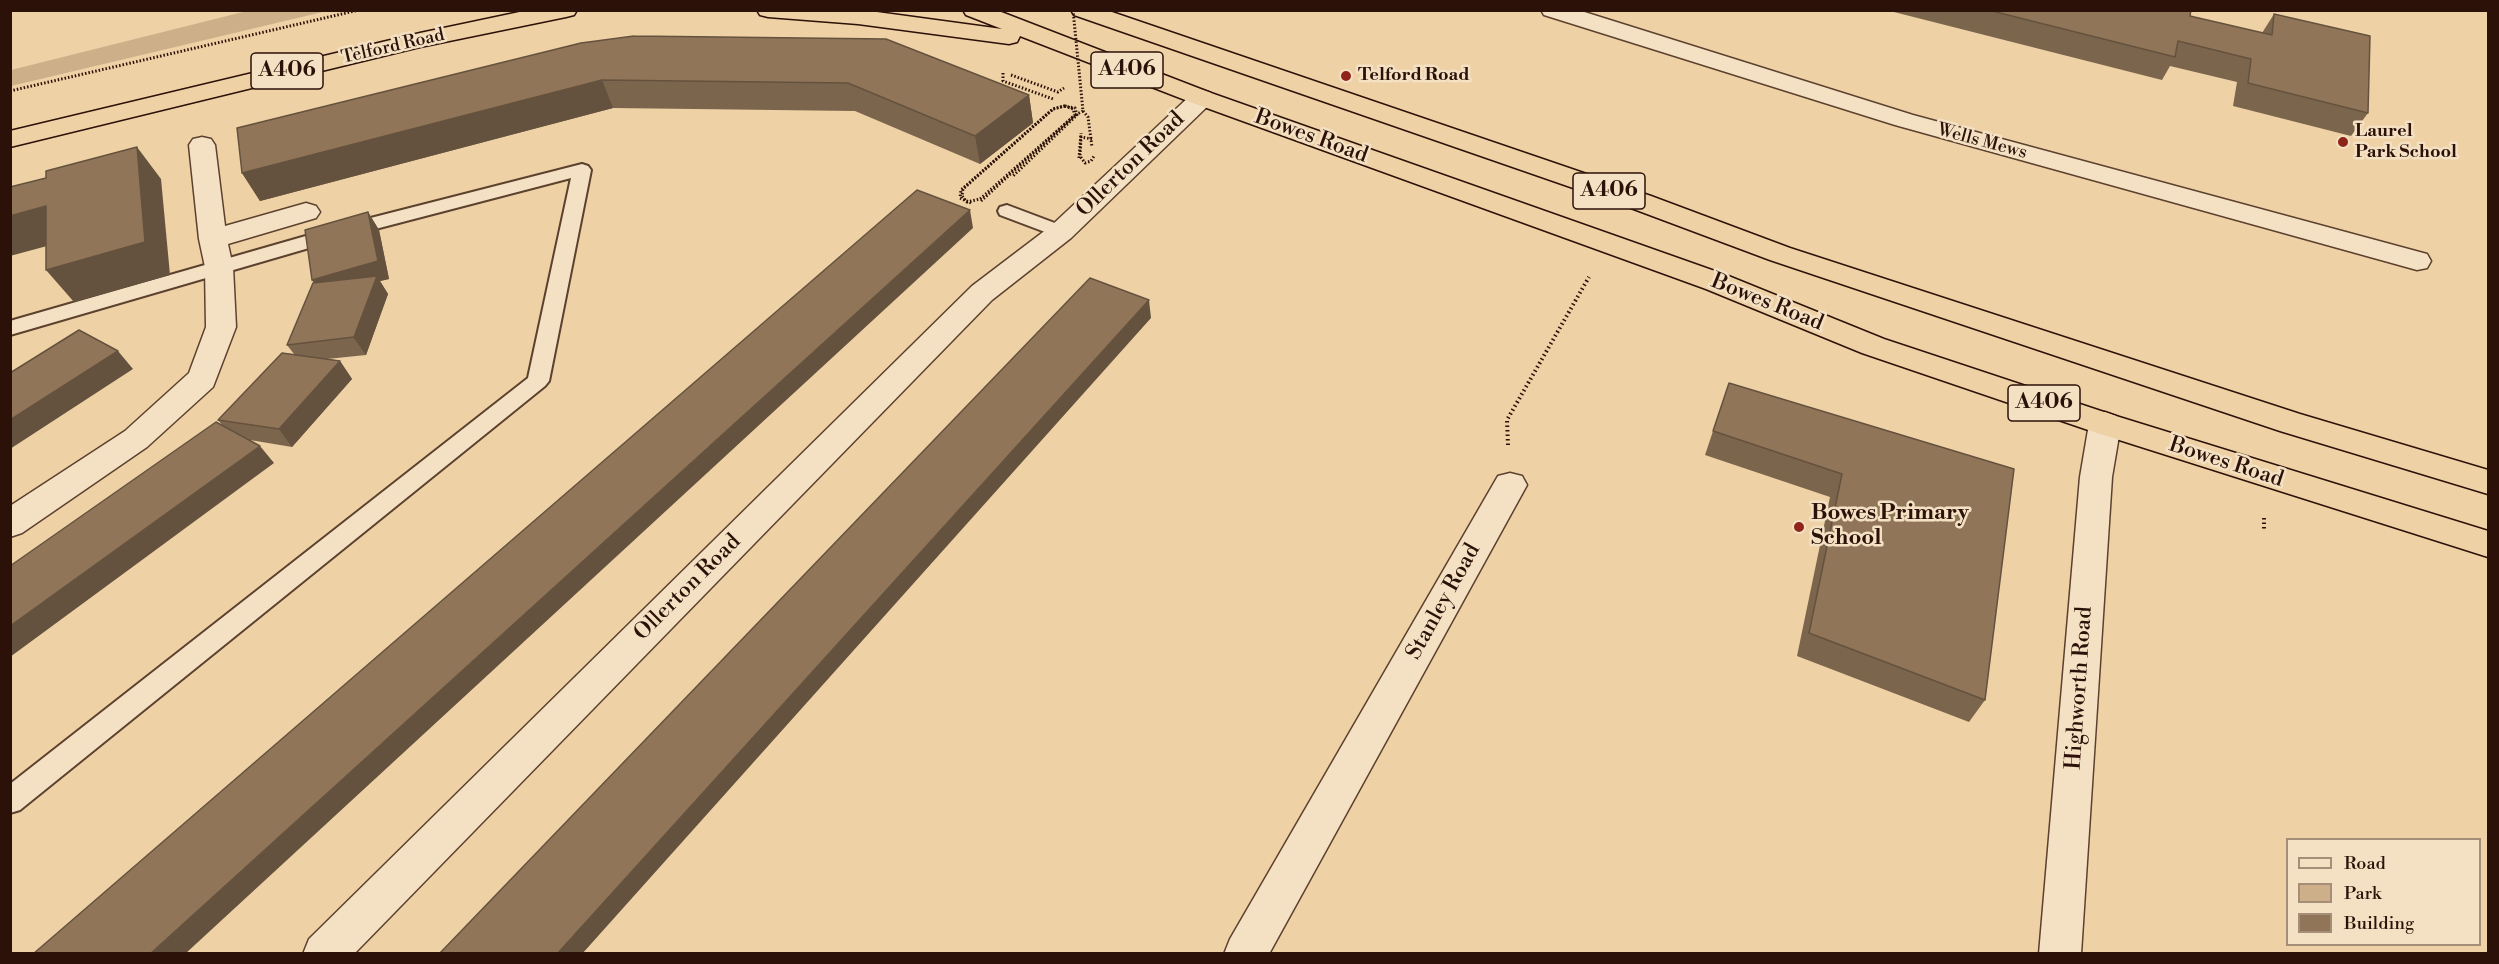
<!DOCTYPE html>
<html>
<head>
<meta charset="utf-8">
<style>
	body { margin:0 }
	#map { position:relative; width:2499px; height:964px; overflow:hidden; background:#eed1a5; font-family:"Libre Bodoni",serif }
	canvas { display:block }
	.frame { position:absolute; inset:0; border:12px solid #2b1107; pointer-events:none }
	.legend { position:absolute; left:2286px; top:838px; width:195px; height:108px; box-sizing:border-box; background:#f4e1c4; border:2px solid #a48e78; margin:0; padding:8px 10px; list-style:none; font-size:18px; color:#2b1107 }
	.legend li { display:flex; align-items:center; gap:12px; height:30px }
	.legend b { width:30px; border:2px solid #a48e78 }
</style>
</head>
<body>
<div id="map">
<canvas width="2499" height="964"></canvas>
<div class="frame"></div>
<ul class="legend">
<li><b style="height:8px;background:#f4e1c4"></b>Road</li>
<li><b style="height:16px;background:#cdb08a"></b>Park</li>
<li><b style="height:16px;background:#907559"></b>Building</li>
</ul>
</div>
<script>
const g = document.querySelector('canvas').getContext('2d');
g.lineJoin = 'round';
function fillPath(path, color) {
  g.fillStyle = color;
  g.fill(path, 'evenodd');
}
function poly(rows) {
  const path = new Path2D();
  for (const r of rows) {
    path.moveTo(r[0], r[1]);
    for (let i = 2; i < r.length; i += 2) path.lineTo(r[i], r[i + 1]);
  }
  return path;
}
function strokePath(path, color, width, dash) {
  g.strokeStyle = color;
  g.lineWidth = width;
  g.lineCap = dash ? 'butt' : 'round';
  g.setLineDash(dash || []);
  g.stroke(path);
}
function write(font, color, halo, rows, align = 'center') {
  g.font = font + ' "Libre Bodoni",serif';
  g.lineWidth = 5;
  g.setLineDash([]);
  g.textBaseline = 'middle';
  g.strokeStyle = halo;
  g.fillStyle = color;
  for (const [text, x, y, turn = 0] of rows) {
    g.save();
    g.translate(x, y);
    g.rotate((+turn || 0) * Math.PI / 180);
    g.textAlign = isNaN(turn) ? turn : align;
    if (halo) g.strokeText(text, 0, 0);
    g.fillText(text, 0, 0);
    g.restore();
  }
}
fillPath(poly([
	[247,11,327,11,11,86,11,70]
]), '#cdb08a');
const lane = poly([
	[582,164,588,166,591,170,549,381,545,386,20,810,10,813,10,784,528,378,571,178,364,232,10,335,10,321,351,223,582,164],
	[1007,205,1068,228,1070,232,1068,236,1061,238,1000,215,998,211,1000,207,1007,205]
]);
const street = poly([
	[1541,10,1578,10,1913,115,2427,254,2431,261,2427,268,2417,270,1895,125,1544,15,1541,10],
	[1202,90,1211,93,1215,98,1211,103,1071,238,992,300,354,954,303,954,309,939,972,286,1051,226,1193,93,1202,90],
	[202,137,211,139,215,145,225,226,306,203,316,206,320,212,316,218,228,244,233,267,236,327,213,387,147,447,22,533,10,537,10,506,125,431,189,373,206,327,205,267,199,239,189,145,193,139,202,137],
	[2105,412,2116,416,2121,424,2112,477,2081,954,2039,954,2080,477,2089,424,2094,416,2105,412],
	[1510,473,1522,476,1527,485,1269,954,1224,954,1230,939,1498,476,1510,473]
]);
const highway = poly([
	[529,10,577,10,574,15,566,17,420,47,10,147,10,131,420,33,529,10],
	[757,10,862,10,1002,29,966,15,963,10,996,10,1211,93,1726,275,1884,339,2116,416,2488,531,2488,557,2094,432,1862,353,1706,289,1193,103,1020,36,1017,42,1009,44,858,24,768,17,760,15,757,10],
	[1071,10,1106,10,1651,196,1790,248,2300,414,2488,470,2488,494,2280,431,1770,260,1631,208,1074,15,1071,10]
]);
strokePath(lane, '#5c412e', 4);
strokePath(street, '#5c412e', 3);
strokePath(highway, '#2b1107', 3);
strokePath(poly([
	[1003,73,1003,81,1053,99],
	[1011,75,1058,92,1064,88],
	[10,91,359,10],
	[1083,111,1088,117,1092,147],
	[1079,158,1081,133],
	[971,203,960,198,961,190,1053,109,1064,106,1075,108,1077,115,1012,177]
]), '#2b1107', 3, [1.5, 2]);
strokePath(poly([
	[1508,445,1507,420,1589,277],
	[2264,518,2264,529]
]), '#2b1107', 4, [1.5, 3]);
fillPath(lane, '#f4e1c4');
fillPath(street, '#f4e1c4');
fillPath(highway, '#eed1a5');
strokePath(poly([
	[1073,10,1083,111,1075,115],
	[1065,106,1073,109,1075,115,980,199,967,202,962,196,963,189,1053,109,1065,106],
	[1092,139,1081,137,1080,156,1085,163,1091,161,1094,156],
	[981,201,1075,115]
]), '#2b1107', 3, [1.5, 2]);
fillPath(poly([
	[1886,10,2191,10,2190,16,2262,33,2274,14,2368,113,2351,136,2233,106,2237,82,2170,66,2162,80],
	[581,43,1029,95,1033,123,980,164,855,111,613,108,260,201,242,173],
	[368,212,379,230,389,279,380,281,388,294,366,355,327,359,340,361,352,379,292,447,250,440,274,463,223,426,218,420,294,354,287,345,314,283,312,280],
	[1729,383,2014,469,1985,700,1969,722,1797,656,1830,497,1705,455]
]), '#7c654d');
fillPath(poly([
	[602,80,613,108,260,201,242,173],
	[1029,95,1033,123,980,164,975,136],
	[137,147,161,179,170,275,74,302,46,270],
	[46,206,73,239,10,256,10,216],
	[970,210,973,228,185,954,150,954],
	[368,212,379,230,389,279,380,281,388,294,366,355,312,280],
	[1149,300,1151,318,582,954,557,954],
	[118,351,133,369,10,449,10,420],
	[340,361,352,379,292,447,279,429],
	[260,446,274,463,10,657,10,626]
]), '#65523e');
const building = poly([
	[1988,10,2191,10,2190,16,2272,35,2274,14,2370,36,2368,113,2248,83,2251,59,2178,41,2175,57,1988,10],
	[634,36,886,39,1029,95,975,136,848,83,602,80,242,173,237,128,581,43,634,36],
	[137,147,145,242,46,270,46,206,10,216,10,187,46,178,46,171,137,147],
	[917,190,970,210,150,954,33,954,917,190],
	[368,212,378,261,312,280,305,230,368,212],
	[377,276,354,337,287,345,313,283,377,276],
	[1090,278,1149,300,557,954,439,954,1090,278],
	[79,330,118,351,10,420,10,373,79,330],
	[282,353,340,361,279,429,218,420,282,353],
	[1729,383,2014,469,1985,700,1809,633,1842,474,1713,431,1729,383],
	[216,422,260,446,10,626,10,566,216,422]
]);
fillPath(building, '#907559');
strokePath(building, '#65523e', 1.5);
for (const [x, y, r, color] of [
	[1346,76,6,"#8f2418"],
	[2343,142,6,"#8f2418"],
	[1799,527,6,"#8f2418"]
]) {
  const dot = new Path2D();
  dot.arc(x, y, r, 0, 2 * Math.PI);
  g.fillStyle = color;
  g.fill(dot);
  strokePath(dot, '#f4e1c4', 2);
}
write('18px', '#2b1107', '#f4e1c4', [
	["Telford Road",393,47,-13],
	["Wells Mews",1982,142,15]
]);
write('bold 18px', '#2b1107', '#f4e1c4', [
	["Telford Road",1358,76],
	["Laurel",2355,132],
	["Park School",2355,153]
], 'left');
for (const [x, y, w] of [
	[1127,70,72],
	[287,71,72],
	[1609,191,72],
	[2044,403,72]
]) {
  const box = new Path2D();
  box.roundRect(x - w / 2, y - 18, w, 36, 4.5);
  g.fillStyle = '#f4e1c4';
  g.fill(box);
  strokePath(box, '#2b1107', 1.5);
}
write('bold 21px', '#2b1107', null, [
	["A406",1127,70],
	["A406",287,71],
	["A406",1609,191],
	["A406",2044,403]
]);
write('22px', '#2b1107', '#f4e1c4', [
	["Bowes Road",1311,137,20],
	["Ollerton Road",1131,165,-44],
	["Bowes Road",1767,303,22],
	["Bowes Road",2226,463,18],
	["Ollerton Road",688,588,-45],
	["Stanley Road",1444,602,-61],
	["Highworth Road",2080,688,-86]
]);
write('bold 22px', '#2b1107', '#f4e1c4', [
	["Bowes Primary",1811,514],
	["School",1811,539]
], 'left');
</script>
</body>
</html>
